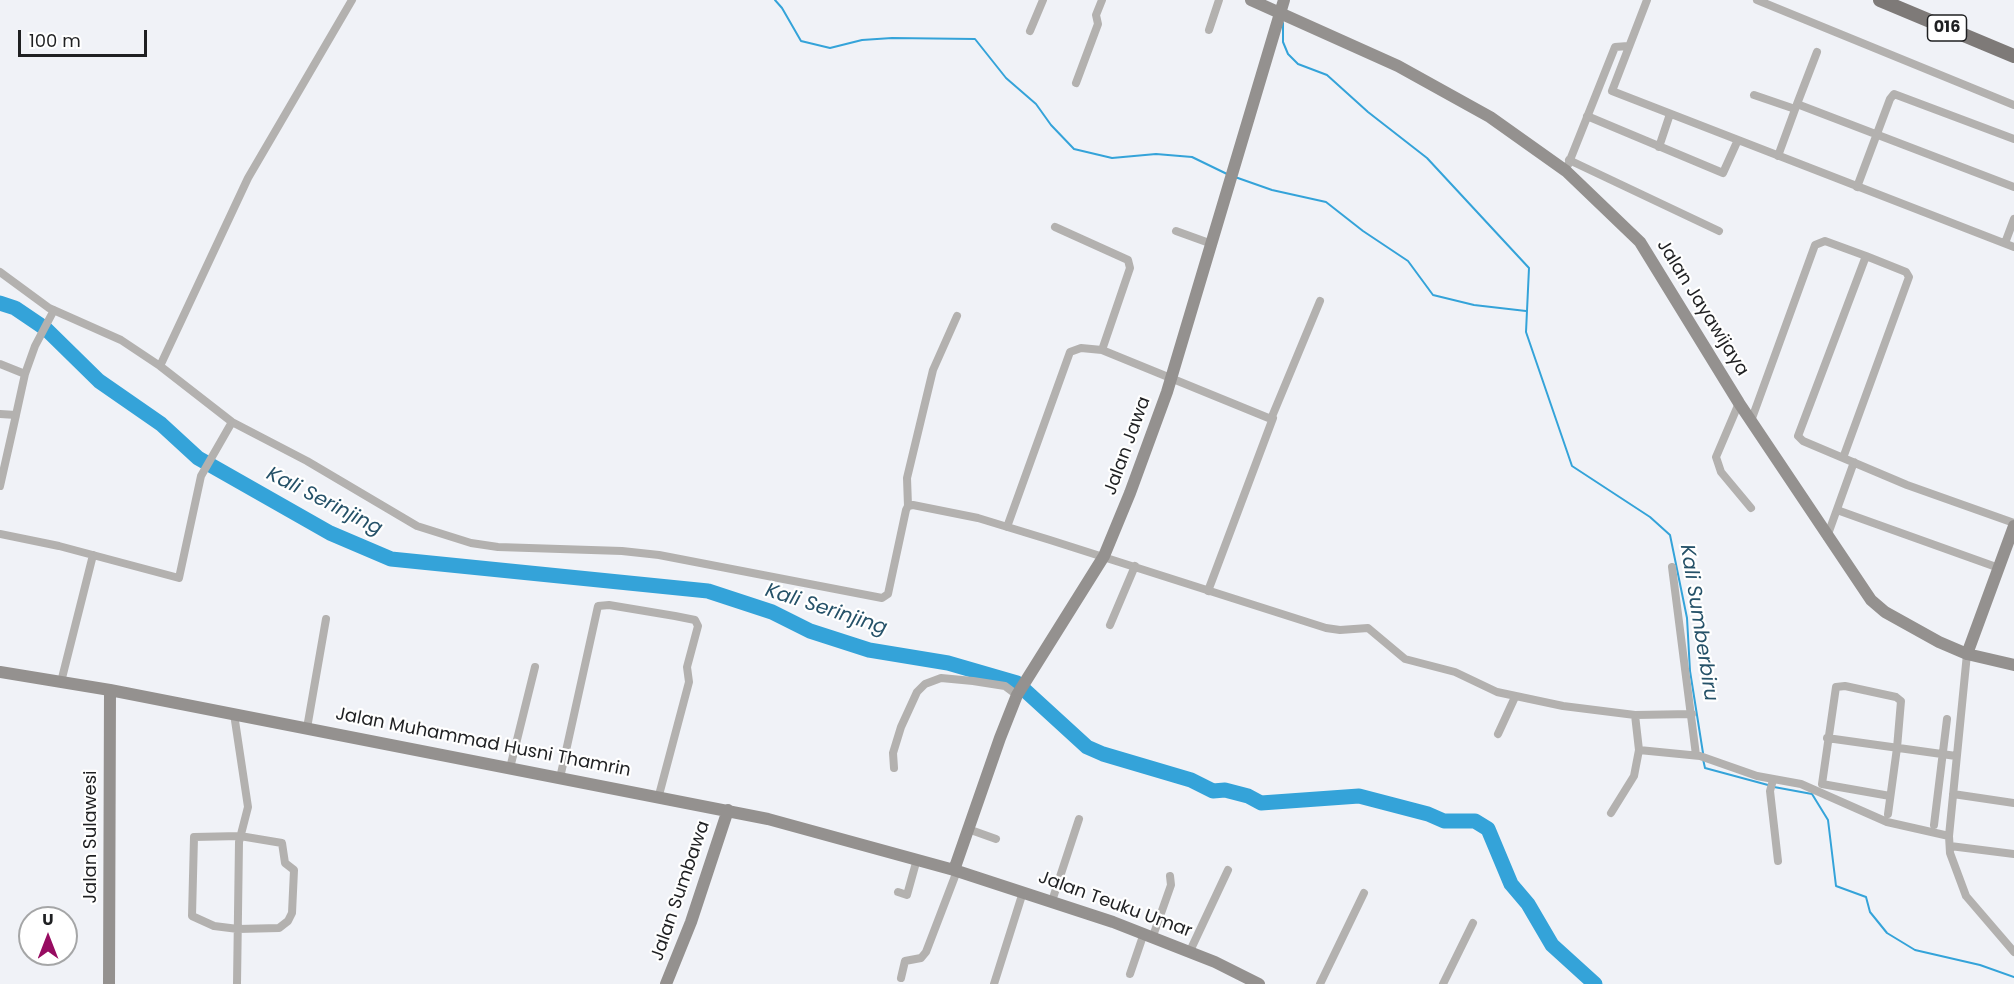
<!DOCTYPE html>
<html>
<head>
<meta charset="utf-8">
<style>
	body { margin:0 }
	#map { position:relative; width:2014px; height:984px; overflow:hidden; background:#f0f2f7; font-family:Poppins,sans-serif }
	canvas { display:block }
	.north { position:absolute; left:18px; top:906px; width:60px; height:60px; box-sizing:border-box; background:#fff; border:2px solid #a5a6a7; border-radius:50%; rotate:0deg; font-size:16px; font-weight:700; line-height:24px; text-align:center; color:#1f2022 }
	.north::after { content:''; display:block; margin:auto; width:21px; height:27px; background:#970c61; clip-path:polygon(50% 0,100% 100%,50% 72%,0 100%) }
	.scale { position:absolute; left:18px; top:30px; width:129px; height:27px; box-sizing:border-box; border:3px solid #1f2022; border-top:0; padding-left:8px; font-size:18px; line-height:21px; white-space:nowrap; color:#1f2022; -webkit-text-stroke:4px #fff; paint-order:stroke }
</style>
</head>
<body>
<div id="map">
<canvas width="2014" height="984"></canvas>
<div class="north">U</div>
<div class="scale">100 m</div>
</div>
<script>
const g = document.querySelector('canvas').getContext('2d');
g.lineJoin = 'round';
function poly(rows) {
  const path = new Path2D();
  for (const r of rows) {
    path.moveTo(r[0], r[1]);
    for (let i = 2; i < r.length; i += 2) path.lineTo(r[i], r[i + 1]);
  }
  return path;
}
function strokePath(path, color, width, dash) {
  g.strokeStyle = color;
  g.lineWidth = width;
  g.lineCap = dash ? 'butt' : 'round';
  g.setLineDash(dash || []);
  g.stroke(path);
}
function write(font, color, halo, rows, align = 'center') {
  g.font = font + ' Poppins,sans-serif';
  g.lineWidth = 4.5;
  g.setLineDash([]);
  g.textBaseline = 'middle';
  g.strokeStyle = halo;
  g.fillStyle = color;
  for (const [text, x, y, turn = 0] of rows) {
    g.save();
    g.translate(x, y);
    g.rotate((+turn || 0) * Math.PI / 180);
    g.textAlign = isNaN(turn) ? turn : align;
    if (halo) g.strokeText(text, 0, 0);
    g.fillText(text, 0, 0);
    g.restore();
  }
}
strokePath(poly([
	[775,0,782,8,801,41,830,48,862,40,892,38,975,39,1006,78,1036,104,1051,125,1074,149,1112,158,1156,154,1192,157,1227,174],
	[1283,23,1283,42,1288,54,1298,64,1327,75,1368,112,1427,158,1529,268,1526,332,1572,466,1650,517,1670,535,1687,618,1690,671,1703,753],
	[1235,177,1272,190,1326,202,1363,231,1408,261,1433,295,1474,305,1526,311],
	[1703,759,1705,768,1768,785],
	[1774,787,1812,794,1828,820,1836,886,1866,897,1870,912,1887,933,1915,950,1980,965,2014,977]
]), '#34a3d9', 2);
strokePath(poly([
	[0,303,15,308,46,329,99,381,161,424,198,458,330,533,391,559,708,591,772,612,810,631,869,650,948,663,1017,683,1087,747,1103,754,1191,780,1213,791,1225,790,1248,796,1261,803,1359,796,1428,814,1444,821,1475,821,1488,829,1511,884,1528,904,1552,945,1595,984]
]), '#34a3d9', 15);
strokePath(poly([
	[1647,0,1612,91,2014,247],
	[1757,0,2014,105],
	[1209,30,1219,0],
	[1030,31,1043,0],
	[1076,83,1098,24,1096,15,1102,0],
	[1754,95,1795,109],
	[1797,104,1817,52],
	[1587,116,1723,173,1737,142],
	[1659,147,1670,114],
	[1778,156,1797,104,2014,187],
	[1569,160,1719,231],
	[1568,165,1615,47,1628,46],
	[1857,187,1890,99,1894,94,2014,139],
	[1055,227,1128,260,1130,268,1102,350],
	[1176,231,1212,244],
	[2005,243,2014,219],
	[1866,256,1798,436,1803,441,1907,485,2014,523],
	[0,272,49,308,121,340,160,366,232,422,307,461,417,526,471,543,498,547,622,551,659,555,882,598,888,594,906,510,908,506,913,505,978,518,1050,540,1326,628,1340,630,1368,628,1405,659,1455,672,1497,692,1563,706,1635,715,1692,714],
	[0,364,25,374,16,415],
	[160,366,248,178,352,0],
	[25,374,35,346,54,310],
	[1739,403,1716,457,1721,472,1751,508],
	[0,414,16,415,0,486],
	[1751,421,1815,245,1825,241,1866,256,1906,272,1909,277,1843,458],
	[908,506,907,478,933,370,957,316],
	[1837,510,1999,568],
	[1007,527,1070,352,1081,348,1102,350,1271,419,1320,301],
	[0,534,59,546,179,578,201,476,232,422],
	[1827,537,1854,462],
	[1672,567,1696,755],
	[1208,591,1273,418],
	[1110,625,1135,566],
	[1967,654,1949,836,1950,853,1966,896,2014,952],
	[61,682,93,555],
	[234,714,248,807,239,842,237,984],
	[1635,715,1639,750,1700,756,1757,776,1801,784,1887,822,1949,836],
	[307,728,326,619],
	[1498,734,1515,697],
	[1827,738,1956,756],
	[510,768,535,667],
	[894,768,893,753,901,727,917,692,925,684,941,678,973,681,1005,686,1017,695],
	[560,778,598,606,609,605,675,616,695,620,698,626,687,667,689,682,659,795],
	[1773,780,1770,791,1778,861],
	[1953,794,2014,803],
	[1611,813,1634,776,1639,750],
	[1888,814,1897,748,1901,701,1896,697,1845,686,1836,687,1822,784,1890,796],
	[1934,825,1947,719],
	[968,829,996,839],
	[240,836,282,843,285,863,294,870,292,913,288,921,279,928,238,929,214,926,192,916,194,837,240,836],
	[1950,846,2014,854],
	[898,892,907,895,917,859],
	[1052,901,1079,819],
	[1153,936,1171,885,1170,876],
	[1190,951,1228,870],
	[1130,974,1144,933],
	[901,978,905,961,921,958,926,952,957,871],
	[994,984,1023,892],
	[1320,984,1364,893],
	[1443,984,1473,923]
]), '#b3b1af', 8);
strokePath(poly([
	[1251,0,1398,66,1490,117,1566,171,1640,242,1739,403,1871,600,1885,612,1939,642,1967,654,2014,665],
	[1967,654,2014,526],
	[0,672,110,690,768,819,954,870,1113,922,1215,962,1259,984],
	[954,870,1000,738,1017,695,1104,556,1130,493,1167,392,1284,0],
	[109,984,110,690],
	[666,984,691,922,728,810]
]), '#94918f', 12);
strokePath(poly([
	[1880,0,2014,56]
]), '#7e7a78', 14);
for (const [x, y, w] of [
	[1947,28,39]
]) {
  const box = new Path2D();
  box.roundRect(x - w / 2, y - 13, w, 26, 4.5);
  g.fillStyle = '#fff';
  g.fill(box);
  strokePath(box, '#1f2022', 1.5);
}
write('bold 16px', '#1f2022', null, [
	["016",1947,28]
]);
write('18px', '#1f2022', '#fff', [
	["Jalan Jayawijaya",1702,308,58],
	["Jalan Jawa",1128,446,-70],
	["Jalan Muhammad Husni Thamrin",483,743,11],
	["Jalan Sulawesi",91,837,-90],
	["Jalan Sumbawa",681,891,-71],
	["Jalan Teuku Umar",1115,905,20]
]);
write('italic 20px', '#255168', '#fff', [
	["Kali Serinjing",324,502,27],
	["Kali Serinjing",826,610,18],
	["Kali Sumberbiru",1698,623,81]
]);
</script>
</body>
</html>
